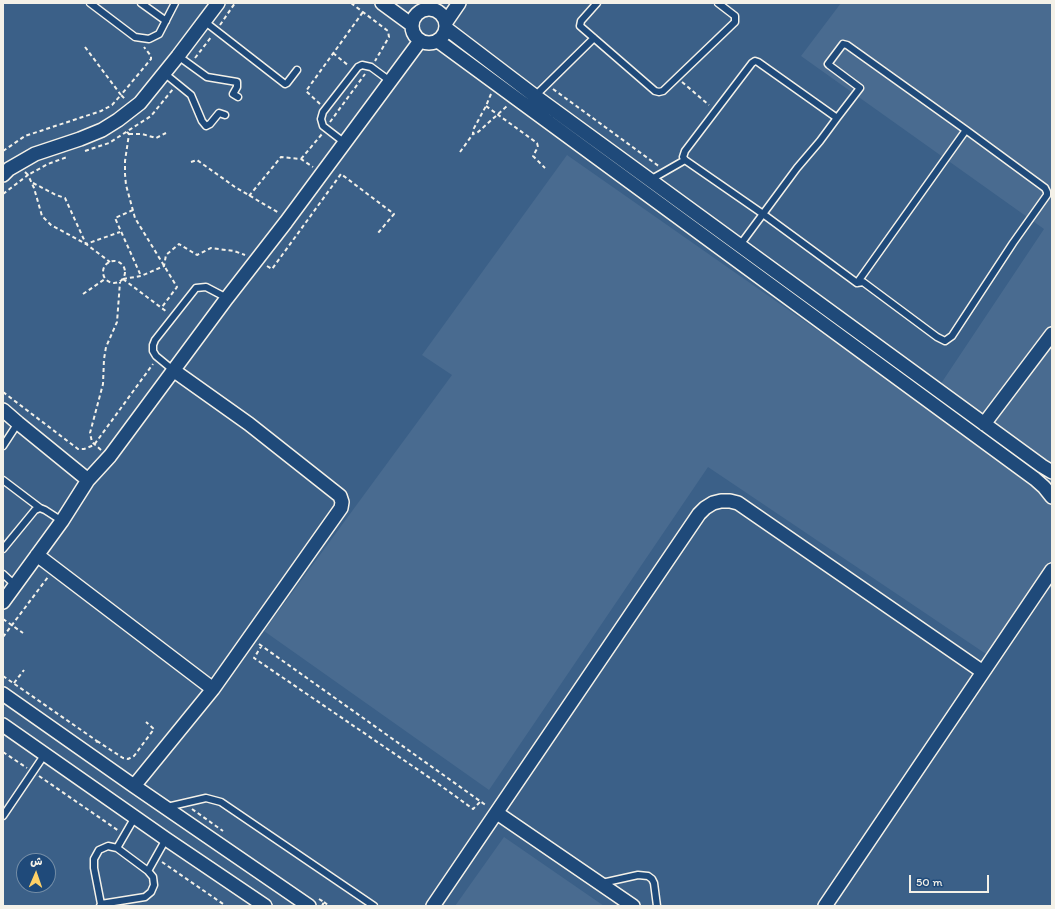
<!DOCTYPE html>
<html>
<head>
<meta charset="utf-8">
<style>
	body { margin:0 }
	#map { position:relative; width:1055px; height:909px; overflow:hidden; background:#2c5481; font-family:Itim,"Playpen Sans Arabic",sans-serif }
	canvas { display:block }
	.frame { position:absolute; inset:0; border:4px solid #f4f1e8; pointer-events:none }
	.north { position:absolute; left:16px; top:853px; width:40px; height:40px; box-sizing:border-box; background:#1f4a7a; border:1px solid #748da6; border-radius:50%; rotate:2deg; font-size:11px; font-weight:700; line-height:16px; text-align:center; color:#f4f1e8 }
	.north::after { content:''; display:block; margin:auto; width:14px; height:18px; background:#ffd166; clip-path:polygon(50% 0,100% 100%,50% 72%,0 100%) }
	.scale { position:absolute; left:909px; top:875px; width:80px; height:18px; box-sizing:border-box; border:2px solid #f4f1e8; border-top:0; padding-left:5px; font-size:12px; line-height:14px; white-space:nowrap; color:#f4f1e8; -webkit-text-stroke:3px #1f4a7a; paint-order:stroke }
</style>
</head>
<body>
<div id="map">
<canvas width="1055" height="909"></canvas>
<div class="frame"></div>
<div class="north">ش</div>
<div class="scale">50 m</div>
</div>
<script>
const g = document.querySelector('canvas').getContext('2d');
g.lineJoin = 'round';
function fillPath(path, color) {
  g.fillStyle = color;
  g.fill(path, 'evenodd');
}
function poly(rows) {
  const path = new Path2D();
  for (const r of rows) {
    if (r.length === 3) {
      path.moveTo(r[0] + r[2], r[1]);
      path.arc(r[0], r[1], r[2], 0, 2 * Math.PI);
      continue;
    }
    path.moveTo(r[0], r[1]);
    for (let i = 2; i < r.length; i += 2) path.lineTo(r[i], r[i + 1]);
  }
  return path;
}
function strokePath(path, color, width, dash) {
  g.strokeStyle = color;
  g.lineWidth = width;
  g.lineCap = dash ? 'butt' : 'round';
  g.setLineDash(dash || []);
  g.stroke(path);
}
fillPath(poly([
	[3,3,1052,3,1052,906,3,906],
	[24,861,48,861,48,885,24,885]
]), '#3b6088');
fillPath(poly([
	[841,3,1052,3,1052,589,1044,583,992,658,708,467,489,790,264,631,452,375,422,355,567,155,926,406,1044,229,801,56],
	[504,837,604,906,455,906]
]), '#496b90');
const service = poly([
	[90,3,135,37,149,39,159,34,175,3],
	[141,3,166,21],
	[597,3,581,21,580,26,655,91,659,92,663,91,735,22,735,16,718,3],
	[204,21,285,84,287,83,297,70],
	[843,44,847,45,966,130,1045,188,1047,192,1047,195,1013,243,952,336,945,341,937,337,863,282,857,283,763,214,685,160,683,157,685,151,752,63,755,61,758,62,837,118,860,88,829,65,828,64,843,44],
	[178,56,207,77,237,82,237,87,233,94,238,97],
	[164,73,191,95,202,121,206,126,210,124,219,113,225,115],
	[535,96,594,38],
	[345,143,323,126,321,119,323,112,358,67,362,65,371,67,390,81],
	[650,180,685,160],
	[740,245,797,168,820,141,837,118],
	[857,283,966,130],
	[173,370,156,356,153,351,153,345,155,340,196,288,206,287,227,298],
	[3,446,18,423],
	[3,480,40,508],
	[3,549,35,510,40,508,45,510,62,521],
	[3,574,15,585],
	[167,807,206,798,221,802,374,906],
	[3,816,45,754],
	[117,848,148,871],
	[602,883,638,875,648,876,652,879,654,883,657,906],
	[101,904,145,897,151,892,154,885,153,877,148,871,166,839],
	[100,906,101,904,94,868,94,859,99,850,108,846,117,848,135,817]
]);
const minor = poly([
	[382,3,412,25],
	[429,26,17],
	[446,22,459,3],
	[447,29,535,96,1042,466,1052,472],
	[438,41,1035,479,1044,487,1052,497],
	[3,175,9,169,35,154,80,139,102,130,118,120,140,103,178,56,218,3],
	[3,410,18,423,88,480],
	[984,424,1052,334],
	[37,555,213,689],
	[3,602,62,521,88,480,110,456,227,298,286,222,420,41],
	[3,694,134,786,309,906],
	[3,725,166,839,265,906],
	[134,786,213,689,341,508,342,502,340,496,335,492,249,424,173,370],
	[497,813,633,906],
	[433,906,699,514,705,508,713,503,721,501,730,501,738,503,983,672],
	[825,906,1052,570]
]);
strokePath(service, '#f4f1e8', 9);
strokePath(minor, '#f4f1e8', 16);
strokePath(poly([
	[351,3,388,31,389,37,375,61],
	[220,25,235,3],
	[85,47,121,95,151,59,151,56,144,47],
	[333,53,349,66],
	[195,58,212,36],
	[682,82,709,105],
	[553,89,660,167],
	[491,94,486,106,473,130,473,134,477,133,507,106],
	[320,104,306,91,363,12],
	[486,106,537,143,538,147,533,156,545,168],
	[330,122,365,74],
	[127,132,129,134,125,161,125,174,126,185,135,218,177,287,162,307],
	[129,134,142,134,156,138,166,133],
	[3,151,25,136,101,111,112,105,121,95,126,100],
	[85,151,109,143,151,116,173,89],
	[460,152,473,134],
	[301,159,322,134],
	[191,162,197,160,235,187,279,213],
	[25,172,28,175,48,164,67,157],
	[33,183,56,195,65,198,86,244,120,232],
	[3,194,28,175,34,188,42,216,51,225,86,244,110,262],
	[249,196,281,157,301,159,313,167],
	[133,210,115,218,141,276],
	[114,272,11],
	[267,266,272,269,341,174,394,214,378,233],
	[123,279,141,276,164,266,166,255,179,244,197,255,211,248,234,251,245,255],
	[123,279,167,312],
	[83,294,105,279],
	[3,392,78,449,84,449,94,445,153,364],
	[101,450,92,442,90,433,103,384,104,359,106,347,117,322,120,282],
	[3,619,23,633],
	[3,637,48,577],
	[259,644,487,806],
	[262,645,254,658,433,780,473,809,481,801],
	[3,676,97,741,95,745],
	[14,683,24,670],
	[97,741,123,758,128,759,134,756,154,729,146,722],
	[3,752,27,768],
	[39,776,119,831],
	[192,809,223,831],
	[162,862,226,906],
	[319,899,324,902,322,906],
	[324,902,329,906]
]), '#f4f1e8', 2, [4, 3]);
strokePath(service, '#1f4a7a', 6);
strokePath(minor, '#1f4a7a', 13);
</script>
</body>
</html>
